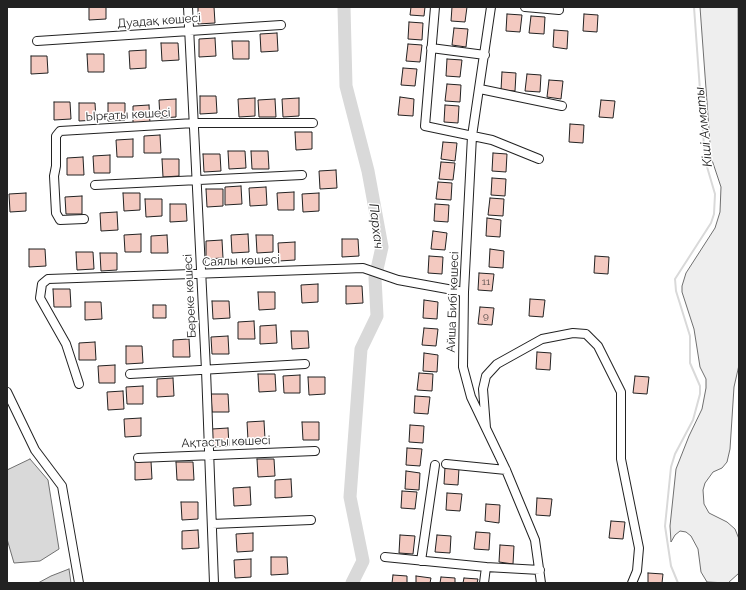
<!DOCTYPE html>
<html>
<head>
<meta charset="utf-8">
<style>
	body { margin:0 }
	#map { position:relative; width:746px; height:590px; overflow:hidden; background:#fff; font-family:Raleway,sans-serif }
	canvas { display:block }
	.frame { position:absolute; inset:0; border:8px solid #222; pointer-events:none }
</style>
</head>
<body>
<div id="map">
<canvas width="746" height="590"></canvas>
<div class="frame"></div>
</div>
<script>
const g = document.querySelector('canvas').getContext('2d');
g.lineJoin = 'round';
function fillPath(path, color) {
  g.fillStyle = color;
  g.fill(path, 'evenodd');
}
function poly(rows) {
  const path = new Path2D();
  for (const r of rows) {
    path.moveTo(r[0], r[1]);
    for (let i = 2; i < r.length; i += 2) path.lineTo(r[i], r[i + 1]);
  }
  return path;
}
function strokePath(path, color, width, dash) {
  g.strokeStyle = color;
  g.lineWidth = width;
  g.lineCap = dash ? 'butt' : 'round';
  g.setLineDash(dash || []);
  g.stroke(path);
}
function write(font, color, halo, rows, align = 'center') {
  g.font = font + ' Raleway,sans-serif';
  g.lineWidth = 3;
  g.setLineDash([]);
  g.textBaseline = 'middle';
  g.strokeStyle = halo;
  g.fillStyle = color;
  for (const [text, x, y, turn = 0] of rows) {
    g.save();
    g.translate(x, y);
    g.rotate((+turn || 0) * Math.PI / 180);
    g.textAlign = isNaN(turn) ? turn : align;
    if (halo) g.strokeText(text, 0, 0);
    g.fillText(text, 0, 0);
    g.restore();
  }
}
const green = poly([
	[700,7,738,7,739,365,734,387,730,449,727,462,722,468,713,472,705,483,703,490,704,504,709,513,727,522,735,529,739,539,739,573,728,583,707,582,701,572,698,549,691,536,686,532,680,531,675,535,671,542,670,526,676,469,689,436,702,409,706,388,706,379,700,367,694,329,682,292,682,286,686,273,715,228,720,212,721,187,711,157,700,7]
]);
fillPath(green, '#eee');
strokePath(green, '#6f6f6f', 1);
const water = poly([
	[30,459,48,480,59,549,40,561,14,563,7,539,7,470,30,459],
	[69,569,71,583,38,583,51,576,69,569]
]);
fillPath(water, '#d9d9d9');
strokePath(water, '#6f6f6f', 1);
strokePath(poly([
	[678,583,671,566,665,526,671,467,675,454,693,420,700,394,700,386,690,363,690,336,676,291,675,279,711,223,714,214,715,194,705,160,694,7]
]), '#d9d9d9', 2);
strokePath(poly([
	[344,7,346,86,368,171,382,247,375,278,377,316,361,349,350,497,363,561,352,583]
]), '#d9d9d9', 13);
const building = poly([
	[89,7,106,7,106,19,89,20,89,7],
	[198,7,214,7,215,23,198,24,198,7],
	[411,7,425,7,424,16,410,15,411,7],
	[452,7,467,7,465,22,451,21,452,7],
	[507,14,522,15,520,32,506,31,507,14],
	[584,14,598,15,597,32,583,31,584,14],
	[531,16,545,17,544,34,529,33,531,16],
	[409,22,423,23,422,40,408,39,409,22],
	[454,28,468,29,466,47,452,45,454,28],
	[554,30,568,31,567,49,553,47,554,30],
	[277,33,278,51,261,52,260,34,277,33],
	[215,38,216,56,199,57,199,39,215,38],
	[232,41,249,41,249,59,233,59,232,41],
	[161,43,178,43,179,60,162,61,161,43],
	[408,44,422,45,420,62,406,61,408,44],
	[146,50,146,68,130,69,129,51,146,50],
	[87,54,104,54,104,72,88,72,87,54],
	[31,56,47,56,48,73,31,74,31,56],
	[447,59,462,60,460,77,446,76,447,59],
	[403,68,417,69,415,86,401,85,403,68],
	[502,72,516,73,515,91,501,90,502,72],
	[527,74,541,75,540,92,525,91,527,74],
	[549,80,563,81,561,99,547,97,549,80],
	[447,84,461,85,460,102,445,101,447,84],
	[200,96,216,96,217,113,200,114,200,96],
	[400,97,414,99,413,116,398,115,400,97],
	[255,98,255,116,239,117,238,99,255,98],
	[299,98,299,116,283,117,282,99,299,98],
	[176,99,176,117,160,118,159,100,176,99],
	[275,99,276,117,259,117,258,100,275,99],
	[601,100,615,101,613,118,599,117,601,100],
	[54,102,70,102,71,119,54,120,54,102],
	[79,103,95,103,96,120,79,121,79,103],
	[108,103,125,103,125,120,108,121,108,103],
	[149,105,150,123,133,123,133,106,149,105],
	[445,105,459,106,458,123,444,122,445,105],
	[570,124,584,125,583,143,569,142,570,124],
	[295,132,312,132,312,149,296,150,295,132],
	[160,135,161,153,144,153,144,136,160,135],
	[133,139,133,157,117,157,116,140,133,139],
	[443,142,457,143,455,161,441,159,443,142],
	[228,151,245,151,246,168,229,169,228,151],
	[251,151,268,151,269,169,252,169,251,151],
	[493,153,507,154,506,172,492,171,493,153],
	[203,154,220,154,221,171,204,172,203,154],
	[110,155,110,173,94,173,93,156,110,155],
	[83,157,84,175,67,175,67,158,83,157],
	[162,159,179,159,179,176,163,177,162,159],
	[441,162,455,163,453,180,439,179,441,162],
	[336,170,337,188,320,189,319,171,336,170],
	[492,178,506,179,505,196,491,195,492,178],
	[438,182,452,183,451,200,436,199,438,182],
	[241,186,242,204,225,205,225,187,241,186],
	[266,187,267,205,250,206,249,188,266,187],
	[206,189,223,189,223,206,207,207,206,189],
	[294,192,294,210,278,210,277,193,294,192],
	[26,193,26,211,10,212,9,194,26,193],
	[123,193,140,193,140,210,124,211,123,193],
	[319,193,319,211,303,212,302,194,319,193],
	[82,196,82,214,66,214,65,197,82,196],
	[490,198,504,199,503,216,488,215,490,198],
	[145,199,162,199,162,216,146,217,145,199],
	[170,204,186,204,187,221,170,222,170,204],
	[435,204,449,205,448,222,434,221,435,204],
	[117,212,118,230,101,231,100,213,117,212],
	[487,218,501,220,500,237,486,236,487,218],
	[433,231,447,233,445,250,431,249,433,231],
	[141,234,141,252,125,252,124,235,141,234],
	[248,234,249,252,232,253,231,235,248,234],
	[167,235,168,253,151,253,151,236,167,235],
	[256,235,273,235,273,252,257,253,256,235],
	[342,239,358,239,359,256,342,257,342,239],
	[222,240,223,258,206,259,206,241,222,240],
	[295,242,295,260,279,261,278,243,295,242],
	[29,249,45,249,46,266,29,267,29,249],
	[490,249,504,251,503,268,489,267,490,249],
	[76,252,93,252,94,269,77,270,76,252],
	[100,253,117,253,117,270,101,271,100,253],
	[429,256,443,257,442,274,428,273,429,256],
	[595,256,609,257,608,274,594,273,595,256],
	[479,273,494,274,492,291,478,290,479,273],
	[318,284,318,302,302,303,301,285,318,284],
	[346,286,362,286,363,303,346,304,346,286],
	[53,289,70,289,71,307,54,307,53,289],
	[258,292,275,292,275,309,259,310,258,292],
	[530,299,545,300,543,317,529,316,530,299],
	[424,300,438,302,437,319,423,318,424,300],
	[212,301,229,301,230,318,213,319,212,301],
	[85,302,101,302,102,319,85,320,85,302],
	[153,305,166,305,166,318,153,318,153,305],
	[480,307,494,308,492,325,478,324,480,307],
	[254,321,255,339,238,339,238,322,254,321],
	[276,325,277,343,260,344,260,326,276,325],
	[424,328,438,329,436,346,422,345,424,328],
	[291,331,308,331,309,348,292,349,291,331],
	[228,336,229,354,212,354,211,337,228,336],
	[189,339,190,357,173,357,173,340,189,339],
	[95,342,96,360,79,360,79,343,95,342],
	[126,346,142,346,143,363,126,364,126,346],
	[537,352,551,353,550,370,536,369,537,352],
	[424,353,438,355,437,372,423,371,424,353],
	[115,365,115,383,99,383,98,366,115,365],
	[419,373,433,374,432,391,417,390,419,373],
	[258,374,275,374,276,391,259,392,258,374],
	[300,375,300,393,284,393,283,376,300,375],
	[635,376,649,377,647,394,633,393,635,376],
	[308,377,325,377,325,394,309,395,308,377],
	[173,378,174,396,157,397,157,379,173,378],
	[143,386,143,404,127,404,126,387,143,386],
	[123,391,124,409,108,410,107,392,123,391],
	[211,394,228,394,229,412,212,412,211,394],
	[415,396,430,397,428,414,414,413,415,396],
	[141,418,141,436,125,437,124,419,141,418],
	[264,421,265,439,248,440,247,422,264,421],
	[302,422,319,422,319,440,303,440,302,422],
	[410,425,424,426,423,443,409,442,410,425],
	[228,428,229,446,212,447,212,429,228,428],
	[407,448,422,449,420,466,406,465,407,448],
	[257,459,274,459,275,476,258,477,257,459],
	[151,461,152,479,135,480,135,462,151,461],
	[176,462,193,462,194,480,177,480,176,462],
	[445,467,459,468,458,485,444,484,445,467],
	[406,471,420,473,419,490,405,489,406,471],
	[291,479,292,497,275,498,275,480,291,479],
	[250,487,251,505,234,506,233,488,250,487],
	[402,491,417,492,415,509,401,508,402,491],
	[447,493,462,494,460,511,446,510,447,493],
	[537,498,552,499,550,516,536,515,537,498],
	[181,502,198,502,198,519,182,520,181,502],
	[486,504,500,505,499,523,485,521,486,504],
	[611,521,625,522,623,539,609,538,611,521],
	[198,530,199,548,182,549,182,531,198,530],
	[476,532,490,533,489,550,474,549,476,532],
	[253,533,253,551,237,552,236,534,253,533],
	[400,535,415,536,413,554,399,553,400,535],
	[437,535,451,536,450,553,435,552,437,535],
	[500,545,514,546,513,564,499,562,500,545],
	[271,557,287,557,288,574,271,575,271,557],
	[251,559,251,577,235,578,234,560,251,559],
	[648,573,663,574,662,583,648,583,648,573],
	[393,575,407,576,407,583,392,583,393,575],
	[416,576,431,578,430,583,416,583,416,576],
	[441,577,455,578,455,583,440,583,441,577],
	[464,578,478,579,477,583,463,583,464,578]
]);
fillPath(building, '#f3c9c0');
strokePath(building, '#222', 1);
const minor = poly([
	[188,7,206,370,214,583],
	[435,7,425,126,492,140,539,159],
	[491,7,472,136,464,292,463,367,471,397,506,470,535,540,541,583],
	[525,7,559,10],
	[37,41,281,25],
	[431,48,485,55],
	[480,89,562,106],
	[95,185,302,175],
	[84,219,60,220,56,213,54,176,56,166,56,136,60,131,194,123,313,123],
	[130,374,305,364],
	[79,384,66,344,40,298,42,284,48,279,363,268,398,280,464,292],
	[7,392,35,450,62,486,79,583],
	[486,428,483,389,486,376,497,364,542,339,573,333,586,334,598,346,621,392,621,459,639,548,637,571,632,583],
	[138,458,315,451],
	[446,464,506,470],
	[212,524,311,520],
	[385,557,486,567,540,570],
	[421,561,435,465],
	[484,583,486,567]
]);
strokePath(minor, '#222', 10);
strokePath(minor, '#fff', 8);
write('10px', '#564c4a', null, [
	["11",486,282],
	["9",486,316]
]);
write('12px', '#222', '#fff', [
	["Дуадақ көшесі",159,21,-4],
	["Ырғаты көшесі",128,115,-3],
	["Саялы көшесі",241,261,-2],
	["Береке көшесі",190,296,-93],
	["Айша Бибі көшесі",453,302,-88],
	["Ақтасты көшесі",226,442,-2]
]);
write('italic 13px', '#222', '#fff', [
	["Кіші Алматы",704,127,-96],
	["Пархач",376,226,83]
]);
</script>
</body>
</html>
